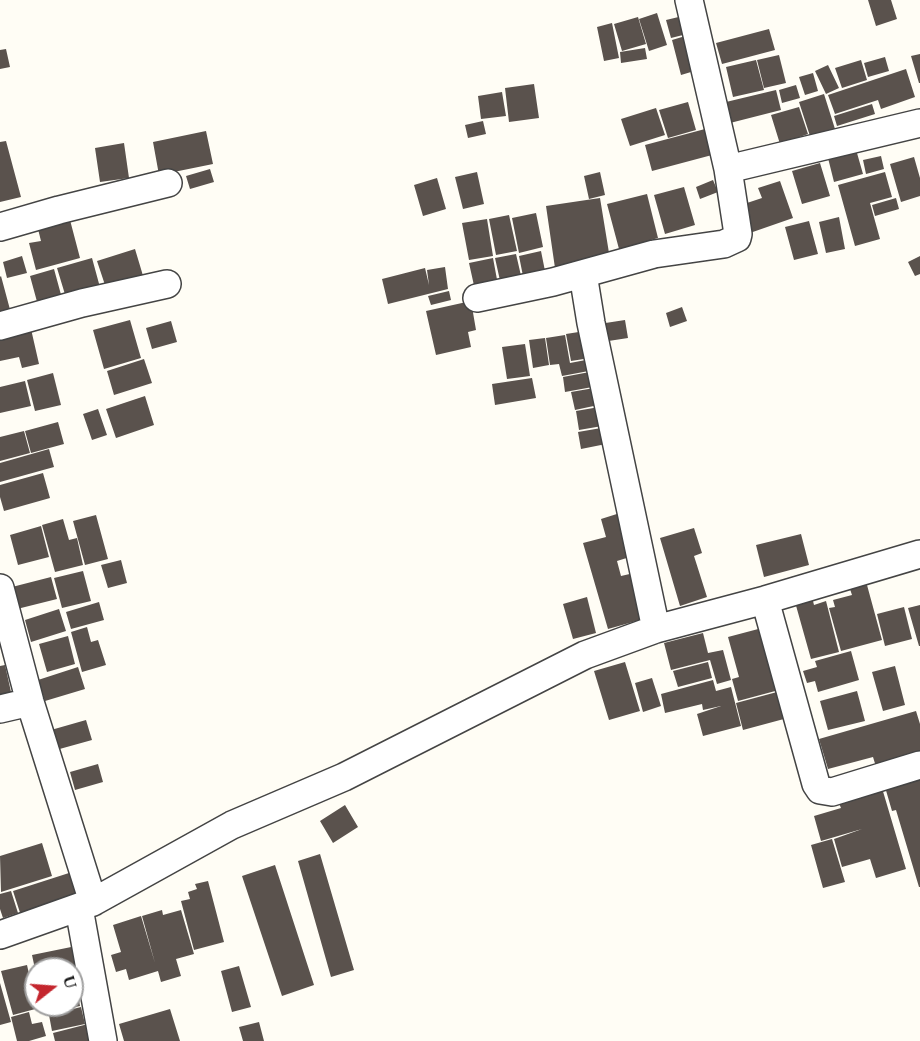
<!DOCTYPE html>
<html>
<head>
<meta charset="utf-8">
<style>
	body { margin:0 }
	#map { position:relative; width:920px; height:1041px; overflow:hidden; background:#fffdf5; font-family:Spectral,serif }
	canvas { display:block }
	.north { position:absolute; left:24px; top:957px; width:60px; height:60px; box-sizing:border-box; background:#fff; border:2px solid #a0a0a0; border-radius:50%; rotate:73deg; font-size:16px; font-weight:700; line-height:24px; text-align:center; color:#111 }
	.north::after { content:''; display:block; margin:auto; width:21px; height:27px; background:#c4262e; clip-path:polygon(50% 0,100% 100%,50% 72%,0 100%) }
</style>
</head>
<body>
<div id="map">
<canvas width="920" height="1041"></canvas>
<div class="north">U</div>
</div>
<script>
const g = document.querySelector('canvas').getContext('2d');
g.lineJoin = 'round';
function fillPath(path, color) {
  g.fillStyle = color;
  g.fill(path, 'evenodd');
}
function poly(rows) {
  const path = new Path2D();
  for (const r of rows) {
    path.moveTo(r[0], r[1]);
    for (let i = 2; i < r.length; i += 2) path.lineTo(r[i], r[i + 1]);
  }
  return path;
}
function strokePath(path, color, width, dash) {
  g.strokeStyle = color;
  g.lineWidth = width;
  g.lineCap = dash ? 'butt' : 'round';
  g.setLineDash(dash || []);
  g.stroke(path);
}
fillPath(poly([
	[868,0,891,0,897,19,876,26],
	[657,13,667,45,649,51,639,19],
	[687,15,691,33,671,38,666,20],
	[638,17,646,44,622,51,614,24],
	[612,23,619,58,604,61,597,27],
	[769,29,775,50,722,64,716,43],
	[692,34,701,69,681,75,672,40],
	[645,48,647,59,621,63,620,52],
	[6,49,10,67,0,69,0,50],
	[920,54,920,83,919,83,911,56],
	[779,55,786,83,764,88,757,60],
	[885,57,889,71,868,77,864,63],
	[756,60,764,90,733,97,726,67],
	[861,60,867,80,842,88,835,68],
	[828,65,839,88,826,94,815,71],
	[906,69,915,97,881,109,878,100,835,114,828,95],
	[813,73,818,91,805,95,799,77],
	[534,84,539,118,509,122,505,88],
	[796,85,800,98,782,103,779,90],
	[776,90,781,110,730,123,726,102],
	[502,92,506,116,481,119,478,96],
	[824,94,835,129,810,136,799,102],
	[688,102,696,130,668,138,659,110],
	[872,104,875,114,837,126,834,116],
	[799,107,808,134,780,144,771,115],
	[656,108,665,135,630,146,621,119],
	[483,121,486,134,468,138,465,125],
	[705,129,712,155,652,171,645,145],
	[206,131,213,164,159,175,153,142],
	[6,141,21,197,0,202,0,142],
	[124,143,129,178,100,182,95,148],
	[855,146,863,174,834,182,827,154],
	[881,156,884,169,866,174,863,160],
	[914,157,920,178,920,196,901,202,890,164],
	[820,163,830,196,802,204,792,171],
	[210,169,214,182,190,189,186,176],
	[477,172,484,204,463,209,455,177],
	[600,172,605,195,589,199,584,176],
	[885,172,892,197,870,203,880,239,855,246,838,185],
	[437,178,446,209,423,216,414,185],
	[713,180,718,192,700,199,696,187],
	[780,181,793,218,747,234,738,206,762,198,758,188],
	[684,187,695,225,665,234,654,195],
	[647,194,658,238,619,249,607,204],
	[600,198,610,259,555,268,546,206],
	[896,198,899,209,875,216,872,205],
	[536,213,543,247,519,253,512,218],
	[509,215,517,251,496,255,489,219],
	[839,217,845,249,826,253,819,222],
	[487,219,493,256,469,260,462,223],
	[70,220,80,258,36,270,29,243,41,241,38,229],
	[809,221,818,254,794,260,785,227],
	[135,249,144,279,107,291,97,261],
	[541,251,547,281,525,286,519,256],
	[516,254,522,280,501,285,495,258],
	[22,256,27,273,7,278,3,262],
	[920,256,920,274,915,276,908,262],
	[92,258,101,291,67,301,57,268],
	[493,258,498,285,475,290,469,263],
	[445,267,448,289,388,304,382,279,425,268,429,285,427,270],
	[54,269,63,302,39,309,30,276],
	[1,276,12,317,0,320,0,277],
	[449,291,451,300,431,305,428,296],
	[471,301,476,330,468,332,471,347,436,355,426,311],
	[682,307,687,321,670,327,666,313],
	[130,320,141,358,104,369,93,330],
	[625,320,628,338,602,342,599,324],
	[171,321,177,342,152,349,146,328],
	[31,329,39,364,22,368,19,357,0,361,0,336],
	[585,331,590,358,571,361,566,334],
	[565,335,570,363,591,359,594,370,562,376,559,364,550,365,546,338],
	[545,338,549,365,533,368,529,340],
	[525,344,530,376,507,379,502,347],
	[144,359,152,383,114,395,107,371],
	[595,371,598,386,565,392,563,377],
	[53,373,61,405,35,411,27,380],
	[532,378,536,398,495,405,492,384],
	[25,381,31,406,0,413,0,387],
	[600,387,603,404,575,410,571,392],
	[145,396,154,425,116,438,106,409],
	[605,406,608,425,579,430,576,411],
	[98,409,107,435,92,440,83,414],
	[58,422,64,444,31,453,25,431],
	[607,427,611,443,581,449,578,432],
	[24,431,30,453,0,461,0,437],
	[49,449,54,467,0,482,0,463],
	[43,473,50,498,4,511,0,497,0,485],
	[620,513,633,556,617,561,621,576,634,573,647,618,608,629,583,543,606,537,601,519],
	[96,515,108,559,85,565,73,521],
	[63,519,69,540,77,538,83,565,55,572,42,525],
	[41,526,49,557,18,565,10,535],
	[694,528,702,553,694,556,707,597,680,606,660,538],
	[801,534,809,565,764,577,756,545],
	[121,560,127,583,108,588,101,565],
	[83,571,91,601,62,608,54,578],
	[51,577,57,599,17,609,12,587],
	[867,585,882,640,841,651,829,608,835,607,833,600,852,595,850,589],
	[587,597,596,633,573,639,563,604],
	[812,597,814,605,826,601,839,652,811,659,795,602],
	[99,602,104,620,71,629,66,612],
	[920,605,920,646,919,646,908,608],
	[904,607,912,639,885,646,877,614],
	[59,609,66,631,31,642,25,620],
	[87,627,91,642,98,640,106,665,82,672,71,632],
	[762,628,779,690,738,701,732,679,739,677,728,637],
	[703,633,708,653,723,650,731,680,717,684,710,660,671,670,664,643],
	[68,636,75,664,47,672,39,644],
	[851,651,859,680,818,692,815,681,807,683,803,671,817,667,815,661],
	[625,662,640,711,609,720,594,671],
	[708,662,712,678,678,687,673,671],
	[5,665,13,701,0,703,0,666],
	[895,666,905,705,883,711,872,672],
	[78,667,85,689,45,701,38,680],
	[652,678,661,706,643,712,635,683],
	[713,680,716,691,731,687,741,726,703,736,697,714,721,706,703,710,702,704,665,713,661,694],
	[857,691,865,721,828,730,820,701],
	[777,692,778,697,784,695,795,716,743,730,736,703],
	[916,711,920,724,920,758,877,770,873,757,828,769,819,739],
	[86,720,92,740,56,750,51,730],
	[98,764,103,782,75,790,70,772],
	[920,776,920,887,919,887,896,810,892,811,885,787],
	[882,788,906,869,876,878,870,859,842,867,834,839,862,829,821,841,814,816,841,808,838,801],
	[345,805,358,827,333,843,320,821],
	[832,839,845,882,823,888,811,845],
	[42,843,52,876,1,892,0,856],
	[320,854,354,970,331,977,298,861],
	[275,865,314,985,282,996,242,876],
	[69,873,79,904,23,922,13,891],
	[208,881,224,942,194,950,181,901,190,899,188,892,197,889,195,884],
	[11,891,18,913,3,918,0,909,0,894],
	[162,910,163,915,181,910,194,954,176,959,181,976,161,982,158,971,129,980,126,969,116,972,111,955,121,952,113,925,141,916,155,963,142,916],
	[81,945,89,981,72,985,72,969,35,969,32,955],
	[27,965,36,1005,39,1008,13,1015,1,971],
	[239,966,251,1007,232,1012,221,971],
	[0,983,11,1022,0,1025],
	[76,985,80,1006,48,1013,47,1005,72,1005,72,986],
	[81,1007,85,1024,52,1031,49,1015],
	[170,1009,180,1041,124,1041,119,1024],
	[29,1012,32,1024,42,1022,46,1036,29,1041,17,1041,11,1017],
	[259,1022,264,1041,243,1041,239,1027],
	[88,1024,92,1041,55,1041,53,1033]
]), '#5a524d');
const minor = poly([
	[728,169,920,123],
	[0,227,59,210,168,183],
	[583,274,591,323,656,629],
	[477,298,553,282,654,254,724,244,737,238,738,234,728,169,689,0],
	[0,326,82,303,167,284],
	[0,588,30,702,93,902],
	[765,600,816,784,820,790,832,792,920,765],
	[0,709,30,702],
	[79,908,103,1041],
	[0,935,93,902,232,825,344,777,585,655,656,629,765,600,920,554]
]);
strokePath(minor, '#444', 30);
strokePath(minor, '#fff', 27);
</script>
</body>
</html>
